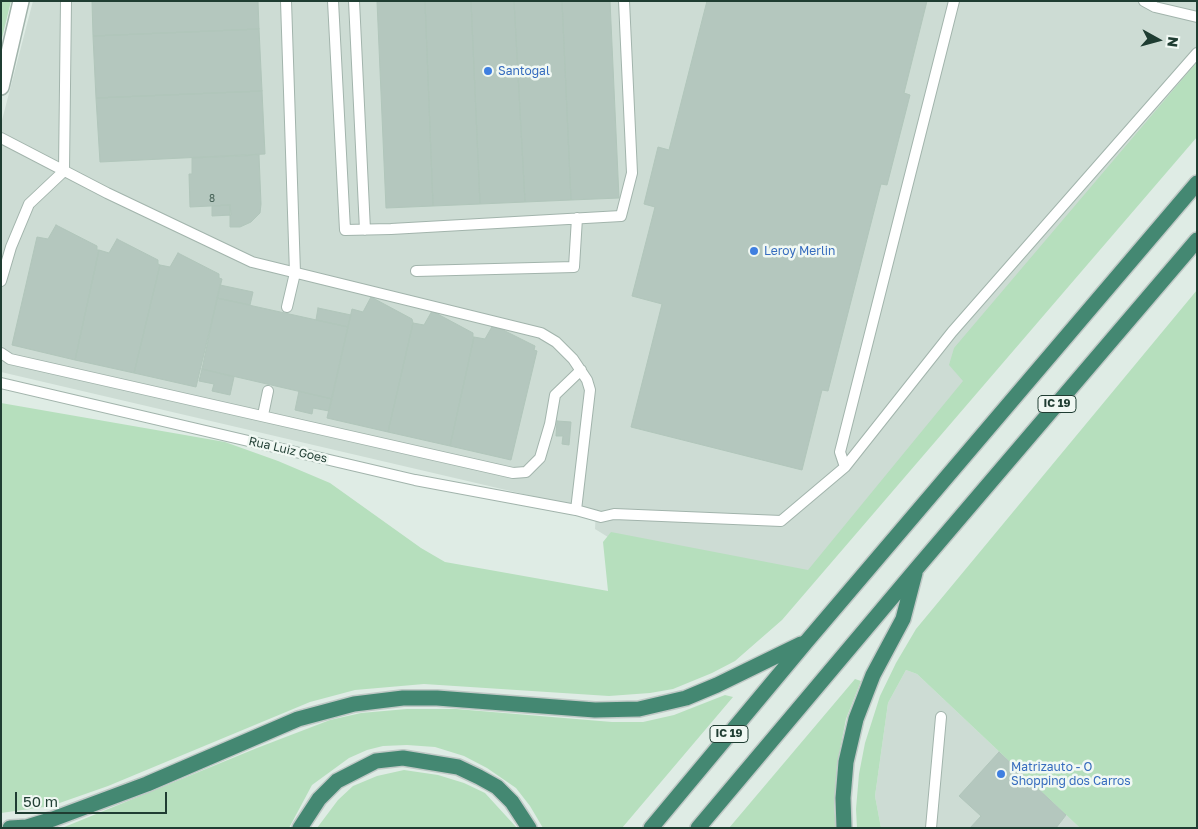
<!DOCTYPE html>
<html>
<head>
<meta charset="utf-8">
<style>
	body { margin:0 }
	#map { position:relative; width:1198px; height:829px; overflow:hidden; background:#dfece5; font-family:"Golos Text",sans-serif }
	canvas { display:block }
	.frame { position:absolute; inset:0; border:2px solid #1f3d32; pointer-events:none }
	.north { position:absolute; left:1133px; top:15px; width:50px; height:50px; -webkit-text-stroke:4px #f0f8f3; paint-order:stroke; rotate:97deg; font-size:14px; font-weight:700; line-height:20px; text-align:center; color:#1f3d32 }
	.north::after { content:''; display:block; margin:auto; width:18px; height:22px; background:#1f3d32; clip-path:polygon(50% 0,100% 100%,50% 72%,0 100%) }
	.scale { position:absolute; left:15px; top:792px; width:152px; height:22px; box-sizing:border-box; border:2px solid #1f3d32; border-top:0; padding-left:6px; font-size:15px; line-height:18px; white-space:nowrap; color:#1f3d32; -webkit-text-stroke:4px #f0f8f3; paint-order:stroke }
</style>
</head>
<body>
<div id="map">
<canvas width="1198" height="829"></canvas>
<div class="frame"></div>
<div class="north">N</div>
<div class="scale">50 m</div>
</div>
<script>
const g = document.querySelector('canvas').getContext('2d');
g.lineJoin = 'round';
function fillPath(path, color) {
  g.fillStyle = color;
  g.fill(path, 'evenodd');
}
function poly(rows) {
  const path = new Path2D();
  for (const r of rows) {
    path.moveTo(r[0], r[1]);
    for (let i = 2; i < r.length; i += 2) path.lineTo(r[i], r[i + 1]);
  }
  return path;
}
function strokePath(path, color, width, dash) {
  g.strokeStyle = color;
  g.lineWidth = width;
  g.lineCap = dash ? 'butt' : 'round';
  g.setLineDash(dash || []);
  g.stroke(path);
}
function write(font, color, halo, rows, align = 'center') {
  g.font = font + ' "Golos Text",sans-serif';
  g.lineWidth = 5;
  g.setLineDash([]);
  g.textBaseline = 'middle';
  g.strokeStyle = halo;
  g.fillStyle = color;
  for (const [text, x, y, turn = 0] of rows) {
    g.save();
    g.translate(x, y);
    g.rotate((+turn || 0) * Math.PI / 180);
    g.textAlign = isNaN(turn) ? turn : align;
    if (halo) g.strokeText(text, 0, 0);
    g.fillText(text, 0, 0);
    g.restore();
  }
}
fillPath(poly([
	[33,1,1197,1,1197,96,816,573,616,542,595,529,596,511,1,372,1,124],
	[906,670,917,674,1080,828,881,828,875,796,888,703]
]), '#cddcd4');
fillPath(poly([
	[1,1,11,1,1,42],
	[1197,62,1197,137,782,620,735,661,712,673,673,689,650,693,609,696,424,684,355,690,310,702,108,786,51,806,1,813,1,403,225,442,278,461,330,483,421,548,445,562,608,591,603,542,611,532,808,570,963,381,949,365,954,348],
	[1197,290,1197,828,1080,828,917,674,906,670,888,703,875,796,881,828,857,828,856,809,859,774,865,743,880,696,896,663,916,629],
	[855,679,861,681,846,719,837,765,834,805,836,828,729,828],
	[725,695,733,697,622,828,543,828,530,806,516,788,487,768,464,756,435,747,407,745,383,746,367,750,349,758,312,785,289,828,62,828,257,748,330,720,361,713,407,709,456,709,612,722,643,722,674,715],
	[404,770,438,775,464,783,485,793,517,828,317,828,338,800,353,786,377,776]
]), '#b6dfbd');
const building = poly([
	[92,1,258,1,259,29,93,36,92,1],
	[377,1,425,1,433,206,386,208,377,1],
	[425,1,471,1,480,204,433,206,425,1],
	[471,1,514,1,525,202,480,204,471,1],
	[514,1,562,1,571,200,525,202,514,1],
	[562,1,610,1,619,198,571,200,562,1],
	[707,1,927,1,904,93,910,95,887,185,881,184,828,391,822,390,802,470,631,427,662,304,632,296,655,207,644,204,658,147,669,150,707,1],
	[259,29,262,91,96,98,93,36,259,29],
	[262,91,265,154,100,162,96,98,262,91],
	[259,155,261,204,260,213,251,222,240,227,230,227,230,205,190,207,189,174,192,174,192,158,259,155],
	[230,205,231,215,212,216,212,206,230,205],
	[56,225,97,246,97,250,99,250,75,360,12,345,37,237,48,239,56,225],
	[117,239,158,260,158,264,160,265,134,373,75,360,99,250,109,253,117,239],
	[178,253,219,274,219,278,222,279,196,387,134,373,160,265,170,267,178,253],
	[220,285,253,292,250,305,217,298,220,285],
	[371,297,412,319,413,323,388,432,327,418,352,309,363,312,371,297],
	[217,298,348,327,332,399,202,369,217,298],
	[318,308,351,315,348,327,316,320,318,308],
	[432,311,473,333,473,337,474,337,450,446,388,432,413,323,424,325,432,311],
	[493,325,535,346,534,350,537,351,511,460,450,446,474,337,485,339,493,325],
	[202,369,234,377,230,395,212,391,214,384,199,381,202,369],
	[299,391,332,399,329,411,313,408,312,414,295,410,299,391],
	[557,421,571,422,569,445,562,444,563,436,556,436,557,421],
	[999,752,1066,815,1056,828,970,828,981,816,959,796,999,752]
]);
fillPath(building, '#b4c7be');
strokePath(building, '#b1c6bb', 1);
const service = poly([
	[286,1,295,273,287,307],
	[333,1,345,230,391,229,621,216,632,173,624,1],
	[354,1,365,230],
	[1144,1,1155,7,1197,17],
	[1,138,107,193,252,262,541,333,556,342,573,359,587,380,590,390,576,510],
	[416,271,574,267,577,218],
	[1,281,11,247,29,204,64,171,66,1],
	[1,353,10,359,513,473,526,472,540,458,550,424,555,395,581,370],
	[1,383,415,480,576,510,601,517,614,514,781,521,845,467,952,332,1197,53],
	[263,415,268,391],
	[845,467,840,452,954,1],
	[931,828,941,717]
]);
const minor = poly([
	[1,87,21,1]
]);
const trunk = poly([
	[10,828,27,827,53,819,147,784,298,719,354,704,403,698,437,698,595,710,639,709,686,698,717,685,801,644],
	[300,828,319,799,337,781,376,761,403,758,458,767,479,777,497,787,512,802,529,828],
	[651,828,807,641,1197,183],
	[698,828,917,568,1197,240],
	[844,828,843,798,846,762,856,719,873,675,903,619,915,573]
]);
strokePath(service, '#a2b4ac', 12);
strokePath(minor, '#a2b4ac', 18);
strokePath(trunk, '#c0c9c6', 18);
strokePath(service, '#fff', 10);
strokePath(minor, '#fff', 15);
strokePath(trunk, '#448872', 15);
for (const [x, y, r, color] of [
	[488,71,5,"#3f7fe0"],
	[754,251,5,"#3f7fe0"],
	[1001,774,5,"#3f7fe0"]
]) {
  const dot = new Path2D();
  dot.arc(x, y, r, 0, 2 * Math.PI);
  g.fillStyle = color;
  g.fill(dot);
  strokePath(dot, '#f0f8f3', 2);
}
write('10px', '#446055', null, [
	["8",212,199]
]);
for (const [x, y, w] of [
	[1057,404,38],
	[729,734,38]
]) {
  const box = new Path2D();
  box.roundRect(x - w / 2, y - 8.5, w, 17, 4);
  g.fillStyle = '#f0f8f3';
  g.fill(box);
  strokePath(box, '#1f3d32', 1);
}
write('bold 11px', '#1f3d32', null, [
	["IC 19",1057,404],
	["IC 19",729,734]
]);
write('12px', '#366cbe', '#f0f8f3', [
	["Santogal",498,71],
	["Leroy Merlin",764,251],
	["Matrizauto - O",1011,767],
	["Shopping dos Carros",1011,781]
], 'left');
write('12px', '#1f3d32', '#f0f8f3', [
	["Rua Luiz Goes",288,450,13]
]);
</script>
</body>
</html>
